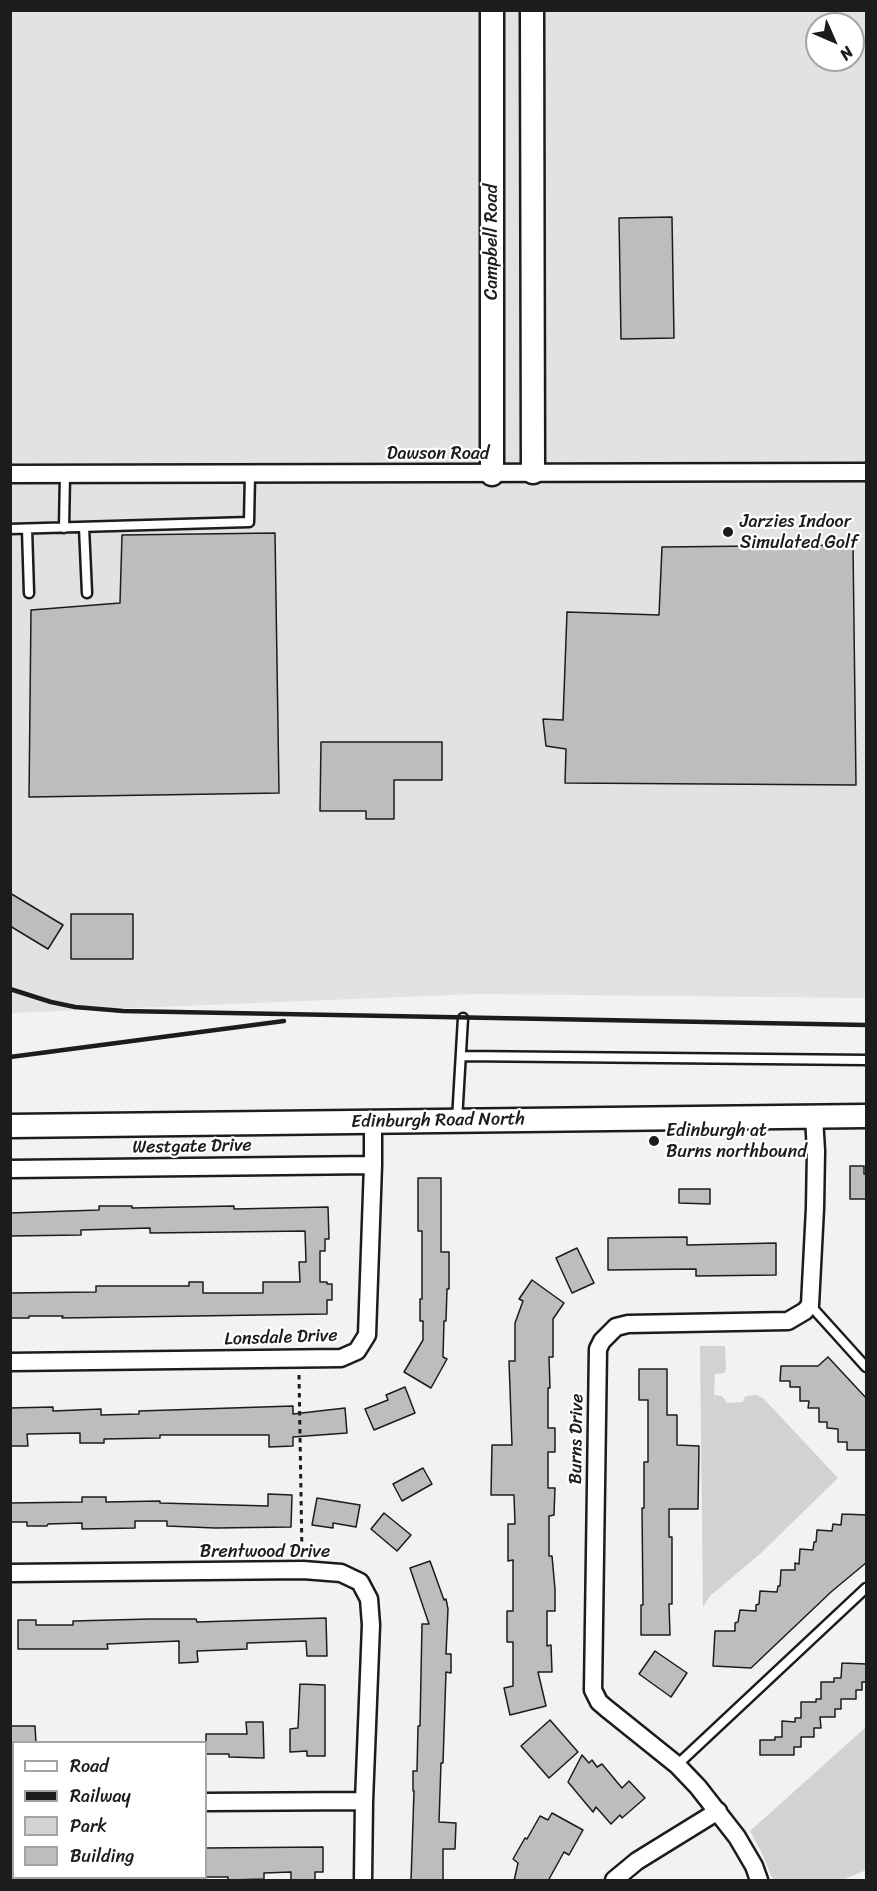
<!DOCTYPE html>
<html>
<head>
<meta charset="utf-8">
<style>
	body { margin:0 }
	#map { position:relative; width:877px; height:1891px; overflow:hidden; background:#f2f2f2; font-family:Sriracha,sans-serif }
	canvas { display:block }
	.frame { position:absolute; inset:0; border:12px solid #1c1c1c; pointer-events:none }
	.legend { position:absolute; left:12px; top:1741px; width:195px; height:138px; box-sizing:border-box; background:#fff; border:2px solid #a4a4a4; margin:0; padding:8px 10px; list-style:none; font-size:18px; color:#1c1c1c }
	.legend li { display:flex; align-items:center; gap:12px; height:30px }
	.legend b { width:30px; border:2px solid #a4a4a4 }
	.north { position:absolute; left:805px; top:12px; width:60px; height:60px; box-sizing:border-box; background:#fff; border:2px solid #a4a4a4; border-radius:50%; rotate:135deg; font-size:16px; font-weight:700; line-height:24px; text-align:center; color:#1c1c1c }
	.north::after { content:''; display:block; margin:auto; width:21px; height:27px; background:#1c1c1c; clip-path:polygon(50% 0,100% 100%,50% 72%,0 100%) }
</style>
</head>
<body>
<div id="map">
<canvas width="877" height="1891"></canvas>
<div class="frame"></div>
<ul class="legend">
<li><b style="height:8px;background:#fff"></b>Road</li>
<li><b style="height:8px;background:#1c1c1c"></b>Railway</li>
<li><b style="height:16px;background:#d2d2d2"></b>Park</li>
<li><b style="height:16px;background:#bdbdbd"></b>Building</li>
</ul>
<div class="north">N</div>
</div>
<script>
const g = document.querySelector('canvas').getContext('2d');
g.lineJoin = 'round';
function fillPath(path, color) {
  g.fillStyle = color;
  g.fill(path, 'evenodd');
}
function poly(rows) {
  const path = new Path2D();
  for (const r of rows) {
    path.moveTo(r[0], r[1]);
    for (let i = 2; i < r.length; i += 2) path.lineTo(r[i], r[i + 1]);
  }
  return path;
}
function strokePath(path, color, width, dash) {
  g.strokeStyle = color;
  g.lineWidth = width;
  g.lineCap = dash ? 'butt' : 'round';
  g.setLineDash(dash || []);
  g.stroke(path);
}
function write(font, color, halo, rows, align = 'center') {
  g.font = font + ' Sriracha,sans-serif';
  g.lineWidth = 4.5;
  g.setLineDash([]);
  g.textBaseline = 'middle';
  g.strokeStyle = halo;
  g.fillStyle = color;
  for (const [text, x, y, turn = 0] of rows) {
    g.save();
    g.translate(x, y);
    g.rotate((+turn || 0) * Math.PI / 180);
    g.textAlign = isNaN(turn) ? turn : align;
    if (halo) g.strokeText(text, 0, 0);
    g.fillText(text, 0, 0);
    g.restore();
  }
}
fillPath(poly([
	[10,11,866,11,866,998,476,994,11,1013],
	[817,24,853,24,853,60,817,60]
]), '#e2e2e2');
fillPath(poly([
	[725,1346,726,1370,724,1373,715,1374,714,1395,722,1396,727,1403,743,1402,744,1398,747,1396,757,1395,764,1399,838,1478,761,1553,710,1596,703,1607,700,1346],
	[866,1727,866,1870,842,1880,773,1880,762,1853,750,1831]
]), '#d2d2d2');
const building = poly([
	[672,217,674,338,621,339,619,218,672,217],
	[275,533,279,793,29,797,31,610,120,603,122,535,275,533],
	[853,545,856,785,565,783,566,749,546,746,543,719,563,720,567,612,659,615,662,547,853,545],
	[321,742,442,742,442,780,394,780,394,819,366,819,366,811,320,811,321,742],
	[10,893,63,925,48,949,10,926,10,893],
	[71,914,133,914,133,959,71,959,71,914],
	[850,1166,864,1166,864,1174,867,1174,867,1199,850,1199,850,1166],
	[418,1178,441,1178,441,1252,449,1252,449,1289,447,1289,446,1321,444,1321,443,1357,447,1359,431,1388,404,1372,423,1340,423,1321,420,1321,420,1299,422,1299,422,1231,418,1231,418,1178],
	[679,1189,710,1189,710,1204,679,1203,679,1189],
	[99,1206,132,1206,132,1208,234,1206,234,1209,328,1207,329,1239,325,1239,325,1251,320,1251,320,1282,327,1282,327,1284,332,1284,332,1300,327,1300,327,1314,62,1318,63,1316,29,1316,29,1318,10,1318,10,1293,96,1292,96,1286,189,1286,189,1282,203,1282,203,1293,263,1293,263,1282,300,1282,299,1262,306,1262,305,1231,150,1233,150,1228,81,1230,81,1235,10,1236,10,1213,99,1210,99,1206],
	[687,1237,687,1245,776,1243,776,1275,696,1276,696,1269,608,1270,608,1238,687,1237],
	[577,1248,594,1283,572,1293,556,1258,577,1248],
	[532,1280,564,1303,553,1319,553,1357,549,1357,550,1388,548,1388,548,1428,555,1428,555,1452,548,1452,548,1488,555,1488,554,1515,549,1516,549,1556,552,1556,555,1589,555,1611,547,1611,547,1646,551,1645,552,1672,538,1672,546,1706,510,1715,504,1688,513,1686,513,1642,507,1642,507,1611,513,1611,513,1560,508,1561,508,1524,515,1524,514,1495,491,1495,492,1445,512,1445,509,1361,515,1361,515,1323,523,1301,519,1299,532,1280],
	[828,1357,867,1399,867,1450,847,1450,847,1442,838,1442,838,1429,827,1428,827,1422,819,1422,819,1408,808,1408,809,1401,800,1401,800,1387,790,1387,790,1381,780,1381,781,1366,818,1366,828,1357],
	[639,1369,667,1369,667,1415,677,1415,677,1445,699,1446,698,1509,669,1509,669,1537,672,1537,672,1604,669,1604,670,1635,641,1635,641,1605,643,1605,642,1508,644,1508,644,1462,648,1462,648,1400,639,1400,639,1369],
	[405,1387,415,1413,374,1430,365,1409,388,1400,386,1395,405,1387],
	[293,1406,293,1414,345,1408,347,1433,293,1437,293,1446,269,1447,269,1435,160,1435,160,1438,104,1439,104,1443,80,1443,80,1433,27,1434,28,1446,10,1446,10,1408,53,1407,53,1411,101,1409,101,1415,139,1414,139,1411,293,1406],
	[423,1468,432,1484,402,1501,393,1484,423,1468],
	[268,1494,292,1495,291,1527,215,1528,167,1526,167,1521,135,1521,135,1528,82,1529,82,1523,48,1524,47,1526,27,1526,27,1522,10,1522,10,1503,82,1502,82,1497,106,1497,106,1502,160,1501,160,1503,268,1506,268,1494],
	[317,1498,360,1505,356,1527,333,1523,333,1528,312,1525,317,1498],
	[384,1513,411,1535,397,1551,371,1529,384,1513],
	[842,1514,867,1515,867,1562,831,1592,751,1668,713,1666,715,1631,735,1631,735,1623,738,1622,740,1610,756,1611,756,1605,759,1604,760,1591,777,1592,778,1586,780,1586,781,1570,795,1570,795,1563,799,1564,800,1549,813,1550,814,1542,816,1542,817,1530,832,1531,833,1524,841,1525,842,1514],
	[430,1561,444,1600,446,1599,448,1609,446,1654,451,1654,451,1673,446,1672,443,1763,441,1763,439,1822,456,1823,455,1849,443,1849,443,1881,411,1881,414,1791,413,1791,413,1771,417,1771,418,1726,420,1726,422,1624,429,1624,410,1568,430,1561],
	[326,1618,327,1656,307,1656,306,1641,247,1643,247,1649,197,1651,198,1662,179,1663,179,1641,107,1644,108,1649,18,1649,18,1620,36,1620,36,1625,73,1625,73,1621,150,1619,196,1619,197,1622,326,1618],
	[655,1651,687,1673,671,1697,639,1674,655,1651],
	[842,1663,867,1664,867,1682,862,1682,862,1690,856,1690,856,1699,841,1699,841,1709,835,1709,835,1717,820,1717,821,1728,814,1728,814,1737,801,1737,801,1747,794,1747,794,1755,760,1755,760,1740,775,1740,775,1737,782,1737,782,1721,795,1722,795,1718,801,1718,801,1702,816,1702,816,1699,821,1699,821,1682,834,1682,834,1678,841,1678,842,1663],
	[300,1684,325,1685,325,1756,307,1756,307,1751,290,1752,290,1729,298,1728,300,1684],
	[550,1720,578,1752,549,1778,521,1746,550,1720],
	[246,1722,263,1722,264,1758,229,1757,229,1754,206,1754,206,1734,247,1734,246,1722],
	[10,1726,35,1726,36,1743,10,1743,10,1726],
	[582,1755,589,1763,592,1760,597,1767,602,1764,622,1788,629,1781,645,1798,622,1818,620,1815,611,1824,596,1807,593,1812,568,1782,582,1755],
	[552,1813,583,1830,569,1855,564,1852,548,1881,514,1881,518,1863,513,1859,525,1838,527,1839,540,1816,548,1820,552,1813],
	[323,1847,323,1872,315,1872,315,1881,291,1881,291,1872,264,1873,264,1879,228,1880,228,1877,206,1877,206,1848,323,1847]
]);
fillPath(building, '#bdbdbd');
strokePath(building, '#1c1c1c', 1.5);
const lane = poly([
	[84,527,87,593],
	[64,528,65,474],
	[10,529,249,522,250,474],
	[27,529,29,593],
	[461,1056,866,1060],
	[457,1120,463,1018],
	[810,1305,866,1367],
	[677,1765,866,1588]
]);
const street = poly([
	[10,474,866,472],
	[10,1169,373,1165],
	[10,1362,341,1358,357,1351,367,1335,373,1165,373,1122],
	[10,1573,303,1570,341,1573,360,1582,369,1599,371,1625,364,1801,363,1880],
	[206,1802,364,1801],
	[10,1804,14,1804],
	[614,1880,637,1861,718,1811],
	[759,1880,754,1866,737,1837,698,1787,677,1765,606,1708,599,1702,593,1690,598,1349,602,1341,616,1327,628,1324,788,1321,805,1311,810,1305,815,1208,816,1151,814,1117]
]);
const secondary = poly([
	[532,10,533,472],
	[492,474,492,10],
	[10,1126,866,1116]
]);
strokePath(lane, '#1c1c1c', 13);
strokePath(street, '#1c1c1c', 21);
strokePath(secondary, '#1c1c1c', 27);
strokePath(poly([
	[299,1375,302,1554]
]), '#1c1c1c', 3, [4.5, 4.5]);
strokePath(lane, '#fff', 8);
strokePath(street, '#fff', 16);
strokePath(secondary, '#fff', 22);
strokePath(poly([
	[10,989,51,1002,75,1007,123,1011,866,1025],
	[10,1057,284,1021]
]), '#1c1c1c', 4.5);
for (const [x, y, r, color] of [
	[728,532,6,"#1c1c1c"],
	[654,1141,6,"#1c1c1c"]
]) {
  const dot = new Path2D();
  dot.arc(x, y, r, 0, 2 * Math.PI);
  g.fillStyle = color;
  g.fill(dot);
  strokePath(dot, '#fff', 2);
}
write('18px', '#1c1c1c', '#fff', [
	["Campbell Road",492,242,-90],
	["Dawson Road",438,454],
	["Edinburgh Road North",438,1121,-1],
	["Westgate Drive",192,1147,-1],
	["Lonsdale Drive",281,1338,-2],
	["Burns Drive",577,1439,-89],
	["Brentwood Drive",265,1552]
]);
write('18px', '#1c1c1c', '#fff', [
	["Jarzies Indoor",740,522],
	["Simulated Golf",740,543],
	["Edinburgh at",666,1131],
	["Burns northbound",666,1152]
], 'left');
</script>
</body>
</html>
